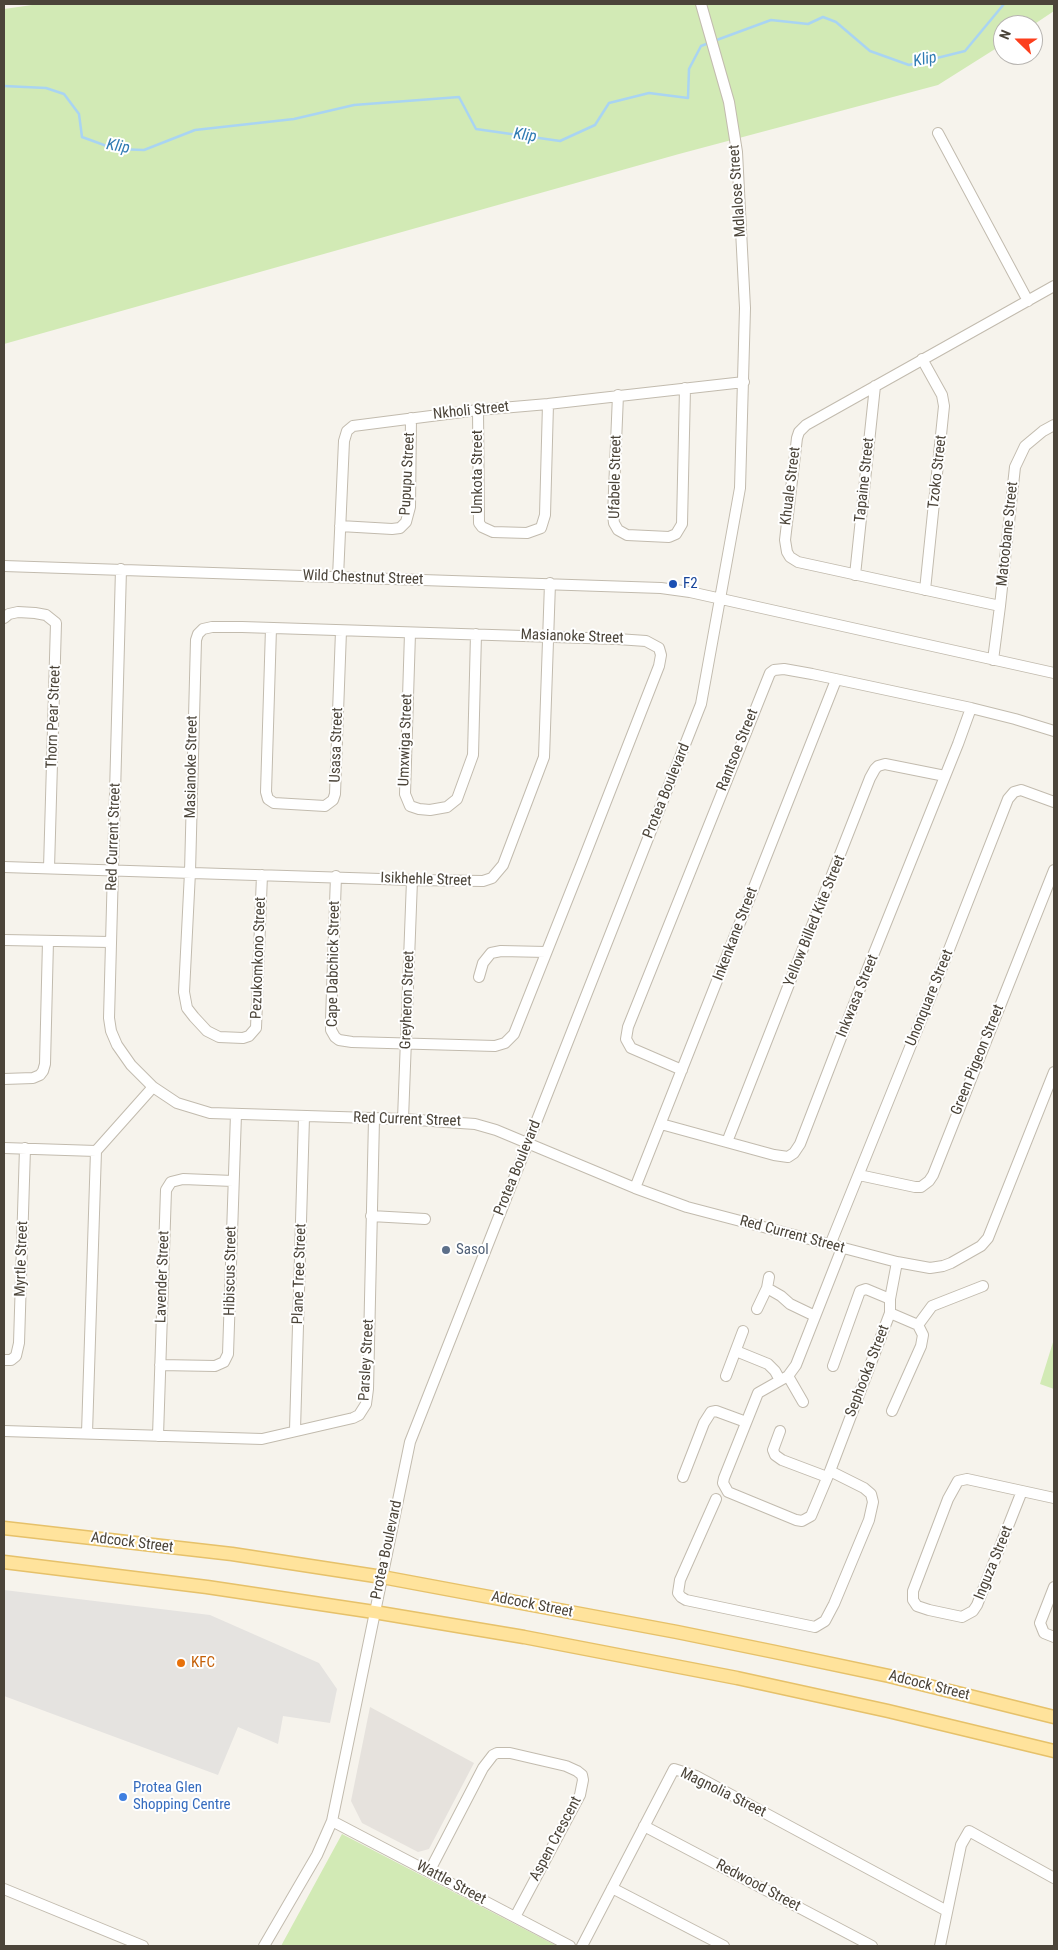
<!DOCTYPE html>
<html>
<head>
<meta charset="utf-8">
<style>
	body { margin:0 }
	#map { position:relative; width:1058px; height:1950px; overflow:hidden; background:#f6f3ec; font-family:"Roboto Condensed",sans-serif }
	canvas { display:block }
	.frame { position:absolute; inset:0; border:5px solid #4b4439; pointer-events:none }
	.north { position:absolute; left:993px; top:15px; width:50px; height:50px; box-sizing:border-box; background:#fff; border:1px solid #b7b4b0; border-radius:50%; rotate:292deg; font-size:14px; font-weight:700; line-height:20px; text-align:center; color:#4b4439 }
	.north::after { content:''; display:block; margin:auto; width:18px; height:22px; background:#fc3f1d; clip-path:polygon(50% 0,100% 100%,50% 72%,0 100%) }
</style>
</head>
<body>
<div id="map">
<canvas width="1058" height="1950"></canvas>
<div class="frame"></div>
<div class="north">N</div>
</div>
<script>
const g = document.querySelector('canvas').getContext('2d');
g.lineJoin = 'round';
function fillPath(path, color) {
  g.fillStyle = color;
  g.fill(path, 'evenodd');
}
function poly(rows) {
  const path = new Path2D();
  for (const r of rows) {
    path.moveTo(r[0], r[1]);
    for (let i = 2; i < r.length; i += 2) path.lineTo(r[i], r[i + 1]);
  }
  return path;
}
function strokePath(path, color, width, dash) {
  g.strokeStyle = color;
  g.lineWidth = width;
  g.lineCap = dash ? 'butt' : 'round';
  g.setLineDash(dash || []);
  g.stroke(path);
}
function write(font, color, halo, rows, align = 'center') {
  g.font = font + ' "Roboto Condensed",sans-serif';
  g.lineWidth = 4;
  g.setLineDash([]);
  g.textBaseline = 'middle';
  g.strokeStyle = halo;
  g.fillStyle = color;
  for (const [text, x, y, turn = 0] of rows) {
    g.save();
    g.translate(x, y);
    g.rotate((+turn || 0) * Math.PI / 180);
    g.textAlign = isNaN(turn) ? turn : align;
    if (halo) g.strokeText(text, 0, 0);
    g.fillText(text, 0, 0);
    g.restore();
  }
}
fillPath(poly([
	[370,1707,474,1763,429,1849,418,1852,362,1823,351,1801]
]), '#e6e2dd');
fillPath(poly([
	[39,4,1054,4,1054,11,1033,25,1003,25,1003,44,938,85,679,154,4,344,4,9],
	[1054,1339,1054,1389,1040,1384],
	[342,1834,557,1946,281,1946]
]), '#d2eab5');
fillPath(poly([
	[4,1590,210,1615,319,1663,337,1689,330,1723,283,1716,278,1744,238,1727,218,1775,4,1696]
]), '#e5e3e0');
strokePath(poly([
	[714,41,771,20,808,24,823,17,836,22,870,51,909,65,965,51,1004,4],
	[4,86,46,88,64,94,79,114,82,137,115,149,144,150,195,130,294,119,354,105,459,97,476,129,560,141,595,125,609,103,649,93,688,98,689,69,701,46,709,43]
]), '#a9d4f2', 2.5);
const minor = poly([
	[938,133,1028,301],
	[922,359,942,395,944,406,925,590],
	[618,395,613,515,614,523,618,530,627,535,669,537,676,534,682,524,685,388],
	[478,410,479,523,482,527,493,532,527,533,541,528,545,515,548,404],
	[340,526,392,529,400,528,406,522,410,507,411,418],
	[4,566,661,588,690,592,1054,673],
	[121,569,109,1018,111,1031,117,1045,131,1065,153,1087,177,1103,210,1113,403,1119,475,1124,496,1130,635,1188,687,1207,897,1262,930,1268,943,1266,951,1263,981,1246,988,1238,1054,1072],
	[855,575,875,386],
	[338,577,344,441,347,431,353,426,478,410,548,404,744,382],
	[1000,606,798,562,790,557,787,552,785,540,797,438,799,432,806,425,1054,286],
	[4,618,9,614,18,612,35,613,46,615,56,623,49,868],
	[271,628,266,792,268,799,274,803,325,806,333,800,335,794,341,631],
	[410,633,405,794,410,806,419,809,430,810,447,807,457,799,473,755,476,634],
	[993,660,1000,606,1015,467,1025,446,1043,431,1054,425],
	[4,867,412,880,483,881,492,878,503,865,544,757,550,583],
	[262,875,256,1028,249,1036,243,1038,219,1037,207,1031,194,1017,187,1008,184,992,190,872,196,640,198,634,203,629,212,627,242,627,617,639,646,641,659,648,661,655,659,666,582,863,514,1034,505,1043,495,1046,352,1042,339,1040,335,1037,331,1030,331,1020,336,876],
	[4,940,110,942],
	[479,977,483,963,491,953,501,951,546,952],
	[682,1070,631,1048,626,1039,628,1027,770,673,774,670,784,669,812,674,971,708,1015,719,1054,731],
	[4,1079,33,1078,40,1075,43,1071,45,1064,48,941],
	[403,1119,412,880],
	[661,1124,774,1155,788,1157,794,1153,800,1144,866,973,958,744,971,708],
	[727,1142,870,778,875,769,878,766,885,764,945,776],
	[4,1148,96,1151],
	[859,1175,915,1187,921,1187,929,1181,933,1175,1054,870],
	[635,1188,836,680],
	[371,1216,425,1219],
	[830,1245,930,998,1008,799,1014,792,1021,790,1054,802],
	[842,1248,796,1365,788,1376,758,1393,724,1478,723,1483,728,1492,796,1520,802,1521,811,1516,830,1471,890,1313,890,1299,897,1262],
	[767,1288,781,1296,790,1304,815,1316],
	[757,1309,767,1288,769,1277],
	[890,1313,918,1325,923,1335,921,1346,892,1411],
	[918,1325,932,1306,983,1286],
	[736,1351,768,1364,775,1371,780,1380],
	[4,1360,11,1360,16,1356,19,1343,25,1148],
	[160,1365,215,1366,224,1362,228,1354,236,1114],
	[833,1366,860,1291,866,1289,890,1299],
	[726,1376,743,1331],
	[788,1376,803,1402],
	[295,1430,304,1117],
	[4,1431,262,1439,353,1418,359,1415,366,1404,368,1389,374,1119],
	[780,1431,773,1450,775,1455,782,1460,827,1477],
	[87,1433,96,1151,153,1087],
	[158,1436,166,1190,171,1182,183,1179,233,1181],
	[683,1477,704,1423,711,1412,716,1411,746,1422],
	[1022,1491,977,1605,973,1611,962,1617,929,1610,917,1606,913,1600,913,1591,948,1499,958,1481,967,1479,1054,1498],
	[716,1499,680,1580,678,1593,681,1597,686,1600,815,1627,825,1621,834,1604,869,1520,873,1502,871,1494,864,1488,830,1471],
	[1054,1587,1040,1623,1044,1633,1054,1637],
	[332,1821,570,1946],
	[644,1826,872,1946],
	[429,1872,483,1768,493,1755,497,1753,510,1753,566,1766,577,1771,582,1775,583,1780,580,1795,515,1917],
	[612,1888,724,1946],
	[4,1889,143,1946],
	[264,1946,317,1855,332,1821,410,1442,701,704,740,488,745,308,737,152,729,102,701,4],
	[582,1946,674,1769,696,1776,947,1911],
	[940,1946,961,1845,969,1831,1054,1878]
]);
const major = poly([
	[4,1528,232,1554,382,1577,677,1632,775,1652,889,1676,1054,1717],
	[4,1562,207,1587,374,1612,524,1637,737,1678,888,1711,1054,1751]
]);
strokePath(minor, '#c2bbae', 12);
strokePath(major, '#e6c16a', 15);
strokePath(minor, '#fff', 10);
strokePath(major, '#ffe39c', 12);
for (const [x, y, r, color] of [
	[673,584,5,"#1a4fb4"],
	[446,1250,5,"#5c6f8a"],
	[181,1663,5,"#e8710a"],
	[123,1797,5,"#3f7fe0"]
]) {
  const dot = new Path2D();
  dot.arc(x, y, r, 0, 2 * Math.PI);
  g.fillStyle = color;
  g.fill(dot);
  strokePath(dot, '#fff', 2);
}
write('15px', '#4b4439', '#fff', [
	["Mdlalose Street",738,191,-94],
	["Nkholi Street",471,411,-6],
	["Umkota Street",478,472,-90],
	["Tzoko Street",938,472,-84],
	["Pupupu Street",408,474,-87],
	["Ufabele Street",616,477,-89],
	["Tapaine Street",865,480,-84],
	["Khuale Street",791,486,-83],
	["Matoobane Street",1008,534,-84],
	["Wild Chestnut Street",363,578,2],
	["Masianoke Street",572,637,2],
	["Thorn Pear Street",54,717,-88],
	["Umxwiga Street",406,740,-88],
	["Usasa Street",337,745,-88],
	["Rantsoe Street",738,750,-68],
	["Masianoke Street",192,767,-89],
	["Protea Boulevard",667,791,-68],
	["Red Current Street",114,837,-88],
	["Isikhehle Street",426,880,2],
	["Yellow Billed Kite Street",815,921,-68],
	["Inkenkane Street",736,934,-69],
	["Pezukomkono Street",259,958,-88],
	["Cape Dabchick Street",334,964,-89],
	["Inkwasa Street",858,996,-68],
	["Unonquare Street",930,998,-68],
	["Greyheron Street",408,1000,-88],
	["Green Pigeon Street",978,1060,-68],
	["Red Current Street",407,1120,2],
	["Protea Boulevard",518,1168,-68],
	["Red Current Street",792,1235,15],
	["Myrtle Street",22,1259,-88],
	["Hibiscus Street",231,1271,-89],
	["Plane Tree Street",300,1274,-88],
	["Lavender Street",163,1277,-88],
	["Parsley Street",367,1360,-87],
	["Sephooka Street",868,1371,-69],
	["Adcock Street",132,1543,7],
	["Protea Boulevard",387,1550,-78],
	["Inguza Street",994,1563,-68],
	["Adcock Street",532,1605,11],
	["Adcock Street",929,1686,14],
	["Magnolia Street",723,1793,26],
	["Aspen Crescent",556,1839,-62],
	["Wattle Street",451,1883,28],
	["Redwood Street",758,1886,28]
]);
write('15px', '#164399', '#fff', [
	["F2",683,584]
], 'left');
write('15px', '#4e5e75', '#fff', [
	["Sasol",456,1250]
], 'left');
write('15px', '#c56008', '#fff', [
	["KFC",191,1663]
], 'left');
write('15px', '#366cbe', '#fff', [
	["Protea Glen",133,1788],
	["Shopping Centre",133,1805]
], 'left');
write('italic 16px', '#2e7ab2', '#fff', [
	["Klip",925,60,-11],
	["Klip",525,136,8],
	["Klip",118,147,10]
]);
</script>
</body>
</html>
